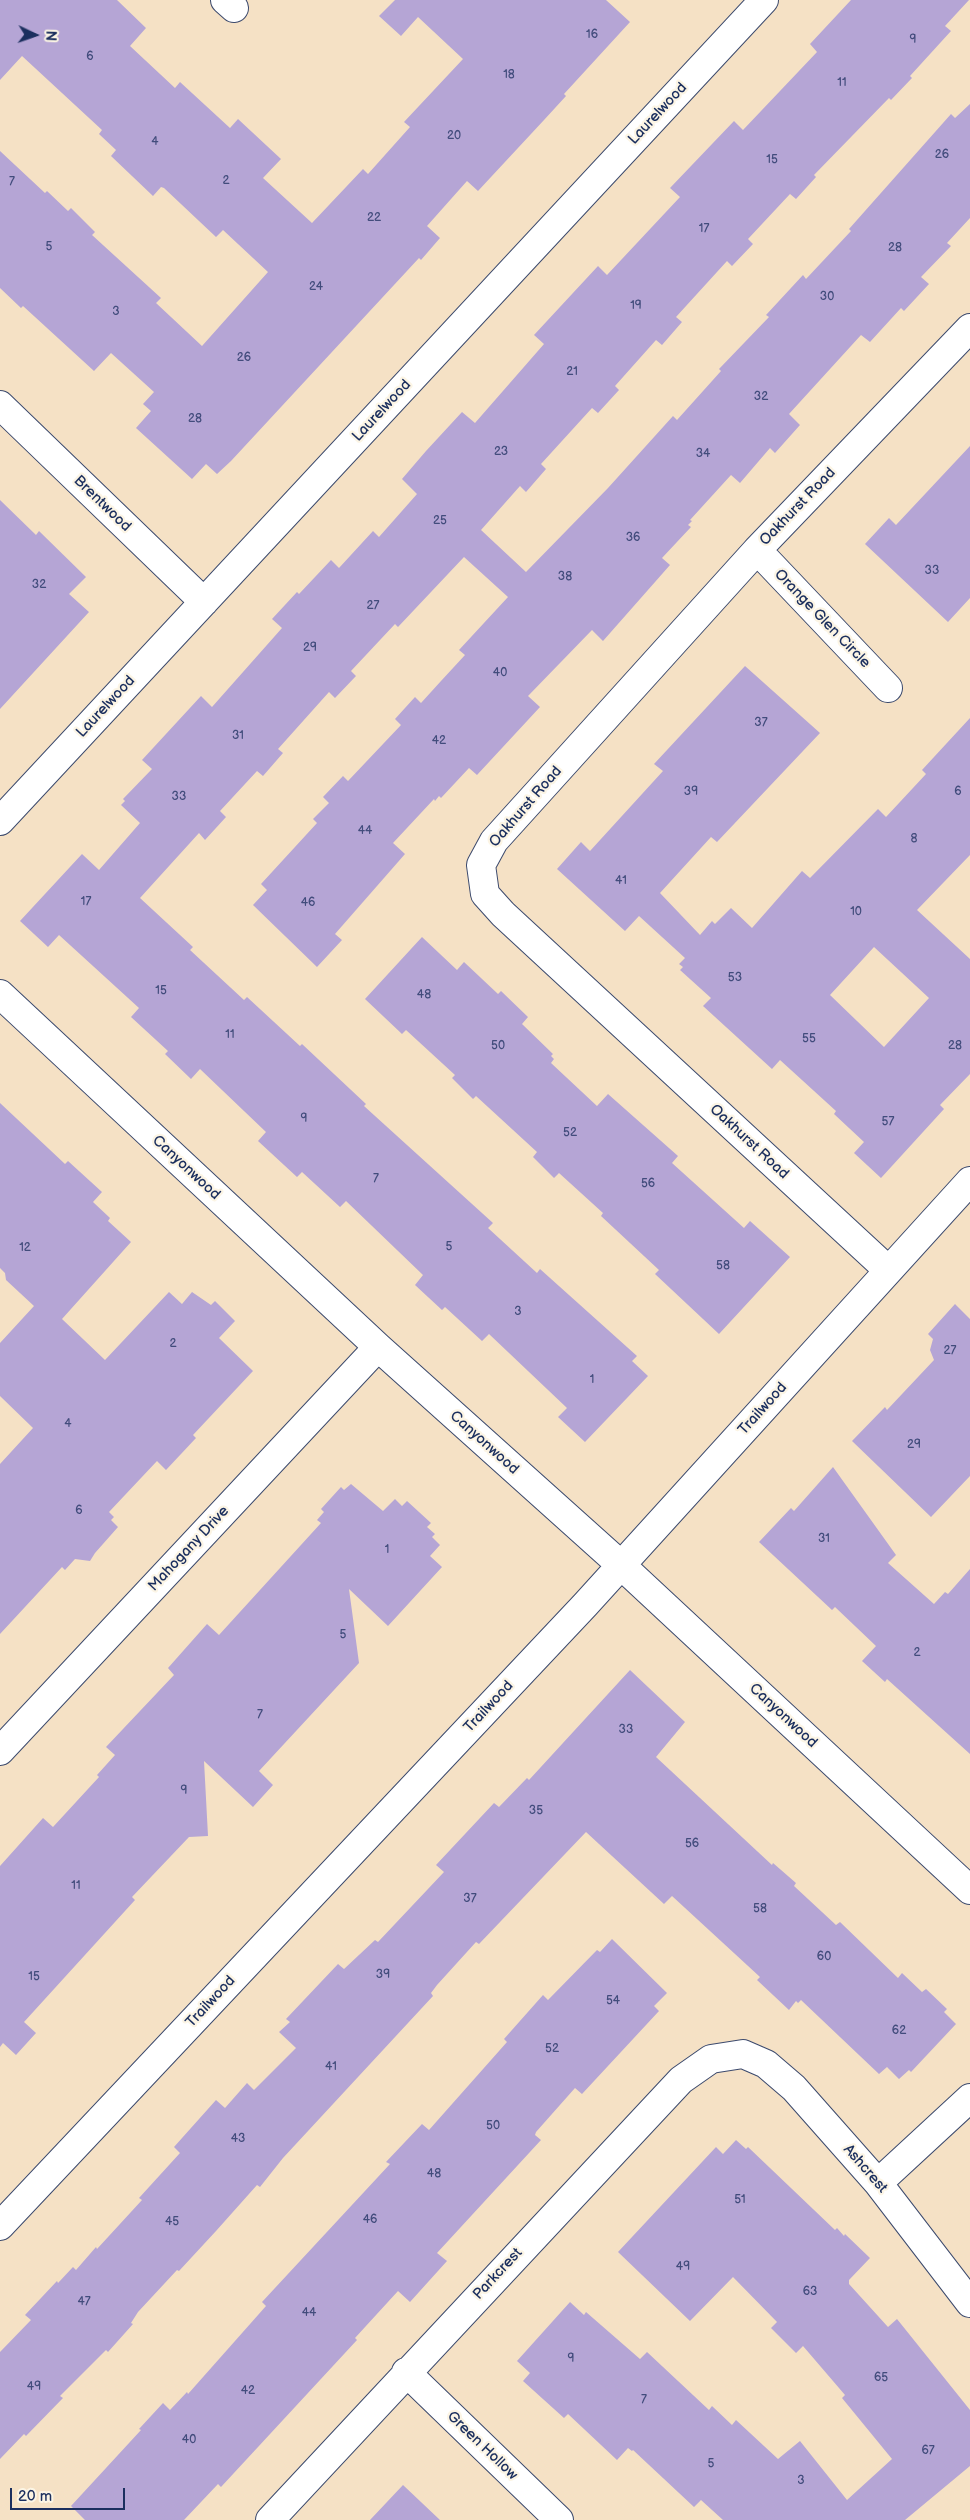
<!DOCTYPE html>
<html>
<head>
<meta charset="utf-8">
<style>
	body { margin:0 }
	#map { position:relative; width:970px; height:2520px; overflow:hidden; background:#f5e1c5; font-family:"Balsamiq Sans",sans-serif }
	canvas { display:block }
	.north { position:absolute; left:10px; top:10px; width:50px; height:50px; -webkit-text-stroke:4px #fcf5e5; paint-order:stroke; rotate:93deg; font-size:14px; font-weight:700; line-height:20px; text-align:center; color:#1b2f5e }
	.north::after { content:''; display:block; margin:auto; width:18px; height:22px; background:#1b2f5e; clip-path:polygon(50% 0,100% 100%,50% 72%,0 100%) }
	.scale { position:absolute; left:10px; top:2488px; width:115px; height:22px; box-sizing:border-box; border:2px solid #1b2f5e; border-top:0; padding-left:6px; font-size:15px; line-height:18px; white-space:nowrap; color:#1b2f5e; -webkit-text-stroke:4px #fcf5e5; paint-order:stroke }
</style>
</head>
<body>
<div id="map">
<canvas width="970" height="2520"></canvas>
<div class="north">N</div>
<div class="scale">20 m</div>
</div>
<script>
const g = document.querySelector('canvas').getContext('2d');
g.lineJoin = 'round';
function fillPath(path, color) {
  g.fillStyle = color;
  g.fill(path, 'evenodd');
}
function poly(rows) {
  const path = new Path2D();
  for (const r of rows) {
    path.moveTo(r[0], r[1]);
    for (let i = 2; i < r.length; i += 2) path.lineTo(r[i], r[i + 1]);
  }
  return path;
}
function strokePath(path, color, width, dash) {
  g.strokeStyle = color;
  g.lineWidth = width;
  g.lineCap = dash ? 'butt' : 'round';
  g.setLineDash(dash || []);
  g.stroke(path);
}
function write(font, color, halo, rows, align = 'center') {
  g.font = font + ' "Balsamiq Sans",sans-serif';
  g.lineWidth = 4.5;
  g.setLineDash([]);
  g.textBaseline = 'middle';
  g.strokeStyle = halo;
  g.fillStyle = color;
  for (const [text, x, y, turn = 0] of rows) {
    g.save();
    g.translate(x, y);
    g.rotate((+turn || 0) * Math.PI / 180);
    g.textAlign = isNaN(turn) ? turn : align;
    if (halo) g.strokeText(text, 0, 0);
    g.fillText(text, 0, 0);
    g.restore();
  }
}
fillPath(poly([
	[0,0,117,0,146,28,130,46,175,88,180,82,230,128,238,119,281,159,263,178,312,223,363,169,368,174,410,127,404,122,463,59,418,17,401,36,379,16,395,0,606,0,630,22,564,94,566,96,544,120,478,191,467,181,427,226,440,238,421,260,419,258,231,461,217,474,206,464,192,479,136,428,151,411,143,404,154,392,111,353,94,371,23,306,21,308,0,288,0,151,45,193,47,191,68,211,71,208,95,232,92,235,161,298,156,303,202,346,268,272,223,230,216,237,164,188,161,187,153,196,111,156,116,150,99,134,102,130,22,56,0,80],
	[851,0,969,0,945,26,951,31,910,76,912,78,891,100,889,98,814,175,816,177,796,199,790,194,748,239,753,244,732,266,727,261,676,317,682,322,662,345,656,340,615,386,619,390,598,413,592,408,541,464,546,469,526,492,520,486,481,530,526,572,608,488,673,416,677,420,721,371,719,369,769,317,766,315,803,275,806,279,851,231,849,229,951,114,955,118,970,104,970,218,947,243,951,246,921,277,929,284,904,311,901,308,870,342,861,335,789,414,800,425,775,453,770,448,740,483,731,475,690,520,692,521,688,525,691,527,662,558,670,565,603,641,592,630,528,696,540,707,477,775,469,768,441,798,439,796,435,801,434,799,393,843,405,854,335,934,342,940,317,967,253,905,267,890,261,884,317,823,313,819,329,803,323,797,343,776,348,781,401,725,395,719,415,697,421,703,441,681,465,655,459,650,508,597,464,557,398,627,395,624,351,671,356,676,335,698,329,692,278,749,283,753,263,776,257,771,220,811,226,817,205,840,199,833,140,898,193,947,190,950,244,1000,247,997,300,1046,302,1044,366,1104,364,1106,493,1223,488,1228,537,1273,540,1269,637,1356,632,1361,648,1376,585,1442,558,1417,567,1408,489,1334,482,1341,445,1307,442,1310,415,1285,423,1275,346,1201,340,1207,302,1172,297,1177,258,1141,266,1132,200,1069,191,1079,165,1054,168,1051,131,1017,139,1008,59,935,48,947,20,921,82,854,99,870,140,823,121,805,125,801,123,799,152,769,142,760,201,696,212,707,282,628,272,619,297,592,299,594,331,560,339,568,373,531,379,537,417,494,402,479,426,451,462,412,475,423,544,344,534,335,598,266,607,275,680,197,670,188,734,121,743,130,817,52,810,44],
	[970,446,970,598,948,622,865,544,889,518,896,525],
	[0,500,36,535,39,531,86,577,69,594,89,612,0,709],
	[745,666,820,733,717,842,711,837,660,893,700,935,712,921,715,924,731,908,752,928,802,871,810,878,878,809,886,817,926,774,922,770,970,718,970,855,917,910,970,959,970,1074,940,1105,944,1109,881,1178,854,1153,864,1142,834,1114,836,1111,780,1060,772,1069,703,1006,711,998,680,970,683,967,679,964,685,958,639,916,625,931,557,869,581,842,590,851,663,771,654,764],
	[874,947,929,998,884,1047,830,995],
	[422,937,457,970,464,962,498,994,501,991,528,1017,522,1024,553,1054,551,1056,554,1059,551,1063,597,1106,608,1094,678,1156,672,1163,744,1228,750,1221,790,1257,719,1334,655,1274,659,1270,601,1216,603,1213,559,1173,554,1178,533,1157,537,1152,476,1096,473,1099,452,1078,455,1075,406,1030,402,1034,365,999],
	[0,1103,65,1164,68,1161,102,1192,93,1202,110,1218,108,1221,131,1242,62,1319,105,1360,169,1292,182,1304,192,1292,211,1305,215,1301,235,1321,219,1338,253,1371,193,1435,196,1438,166,1470,157,1461,109,1512,114,1517,111,1520,118,1527,95,1553,90,1561,75,1559,65,1570,62,1567,0,1634,0,1464,33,1428,0,1396,0,1343,34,1306,6,1280,5,1273,0,1268],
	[955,1304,970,1319,970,1476,931,1517,852,1441,885,1407,887,1410,934,1360,930,1350,933,1339,928,1334],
	[833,1467,896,1555,888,1563,934,1604,945,1592,948,1594,970,1569,970,1754,887,1679,885,1682,862,1661,876,1646,835,1607,832,1610,759,1542,791,1508,794,1511],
	[351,1484,383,1511,395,1499,402,1506,407,1501,431,1523,427,1527,435,1534,432,1537,440,1545,430,1556,442,1567,388,1626,349,1589,359,1663,259,1771,273,1785,253,1807,204,1761,208,1836,189,1837,132,1897,135,1900,24,2022,36,2033,16,2055,3,2043,0,2047,0,1866,43,1818,53,1827,99,1777,97,1775,115,1755,106,1747,174,1675,168,1668,207,1624,219,1635,321,1523,317,1520,324,1512,321,1509,341,1487,344,1490],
	[630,1670,685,1722,656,1757,772,1865,773,1863,796,1883,794,1886,836,1925,840,1922,898,1978,902,1973,922,1992,926,1989,947,2009,944,2012,956,2024,911,2072,909,2070,899,2079,887,2067,879,2074,801,2000,798,2003,796,2001,789,2010,757,1980,760,1977,672,1896,664,1904,586,1832,479,1944,476,1942,437,1985,431,1993,433,1996,283,2158,260,2187,257,2185,216,2231,179,2271,177,2270,138,2312,131,2323,133,2324,108,2352,106,2350,60,2396,63,2398,26,2436,24,2434,0,2459,0,2352,31,2320,25,2315,57,2281,58,2283,73,2267,76,2270,96,2247,97,2249,142,2200,139,2198,180,2153,174,2147,216,2100,225,2108,247,2083,254,2090,296,2048,279,2032,290,2022,286,2019,338,1964,344,1969,375,1940,378,1942,444,1872,436,1865,494,1803,499,1807,527,1778,529,1780],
	[612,1939,667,1993,654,2006,659,2011,582,2094,575,2088,536,2132,535,2135,541,2140,437,2253,447,2261,410,2302,398,2291,355,2338,357,2340,221,2487,218,2484,184,2520,85,2520,71,2506,141,2430,139,2429,163,2403,170,2410,187,2392,188,2394,266,2306,262,2302,390,2164,386,2162,422,2124,429,2130,507,2042,504,2039,543,1995,548,2000,597,1950,600,1952],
	[736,2140,746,2149,748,2147,835,2230,837,2228,844,2236,845,2234,870,2258,849,2280,849,2284,888,2327,897,2319,970,2410,970,2466,905,2520,723,2520,701,2500,694,2507,633,2450,632,2451,628,2448,617,2460,568,2414,564,2418,523,2381,530,2373,517,2361,570,2302,584,2315,586,2312,640,2359,647,2352,709,2410,712,2406,732,2425,736,2420,778,2459,800,2441,847,2500,892,2459,842,2398,845,2395,803,2346,796,2353,771,2328,777,2322,733,2277,690,2321,618,2252,716,2147,723,2154],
	[403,2485,440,2520,370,2520]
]), '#b5a5d5');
const street = poly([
	[225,0,234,8],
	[0,405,204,602],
	[757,550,888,688],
	[0,821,764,0],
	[0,994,378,1347,622,1566,970,1890],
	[888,1270,503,914,485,894,481,865,494,841,757,550,970,328],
	[0,1751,378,1347],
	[878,2183,970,2098],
	[0,2226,585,1605,970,1181],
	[406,2372,559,2520],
	[270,2520,681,2080,711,2059,743,2054,766,2064,794,2088,878,2183,970,2303]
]);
strokePath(street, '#3c4a6d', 30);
strokePath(street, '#fff', 28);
write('12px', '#424c7c', null, [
	["16",592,35],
	["9",913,40],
	["6",90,57],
	["18",509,75],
	["11",842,83],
	["20",454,136],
	["4",155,142],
	["26",942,155],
	["15",772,160],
	["2",226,181],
	["7",12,182],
	["22",374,218],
	["17",704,229],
	["5",49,247],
	["28",895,248],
	["24",316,287],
	["30",827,297],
	["19",636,306],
	["3",116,312],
	["26",244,358],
	["21",572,372],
	["32",761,397],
	["28",195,419],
	["23",501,452],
	["34",703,454],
	["25",440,521],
	["36",633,538],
	["33",932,571],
	["38",565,577],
	["32",39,585],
	["27",373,606],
	["29",310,648],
	["40",500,673],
	["37",761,723],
	["31",238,736],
	["42",439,741],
	["39",691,792],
	["6",958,792],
	["33",179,797],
	["44",365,831],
	["8",914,839],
	["41",621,881],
	["17",86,902],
	["46",308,903],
	["10",856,912],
	["53",735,978],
	["15",161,991],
	["48",424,995],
	["11",230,1035],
	["55",809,1039],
	["50",498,1046],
	["28",955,1046],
	["9",304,1119],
	["57",888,1122],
	["52",570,1133],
	["7",376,1179],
	["56",648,1184],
	["5",449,1247],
	["12",25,1248],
	["58",723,1266],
	["3",518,1312],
	["2",173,1344],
	["27",950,1351],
	["1",592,1380],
	["4",68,1424],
	["29",914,1445],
	["6",79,1511],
	["31",824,1539],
	["1",387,1550],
	["5",343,1635],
	["2",917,1653],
	["7",260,1715],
	["33",626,1730],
	["9",184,1791],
	["35",536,1811],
	["56",692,1844],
	["11",76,1886],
	["37",470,1899],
	["58",760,1909],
	["60",824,1957],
	["39",383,1975],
	["15",34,1977],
	["54",613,2001],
	["62",899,2031],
	["52",552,2049],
	["41",331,2067],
	["50",493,2126],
	["43",238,2139],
	["48",434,2174],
	["51",740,2200],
	["46",370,2220],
	["45",172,2222],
	["49",683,2267],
	["63",810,2292],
	["47",84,2302],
	["44",309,2313],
	["9",571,2359],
	["65",881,2378],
	["49",34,2387],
	["42",248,2391],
	["7",644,2400],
	["40",189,2440],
	["67",928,2451],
	["5",711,2464],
	["3",801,2481]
]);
write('15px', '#1b2f5e', '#fcf5e5', [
	["Laurelwood",658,114,-47],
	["Laurelwood",382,411,-47],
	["Brentwood",102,504,44],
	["Oakhurst Road",798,507,-46],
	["Orange Glen Circle",822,619,46],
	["Laurelwood",106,707,-47],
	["Oakhurst Road",526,807,-49],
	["Oakhurst Road",749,1142,43],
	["Canyonwood",186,1168,43],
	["Trailwood",763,1409,-48],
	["Canyonwood",484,1443,42],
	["Mahogany Drive",189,1549,-47],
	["Trailwood",489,1707,-47],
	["Canyonwood",783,1716,43],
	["Trailwood",211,2002,-47],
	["Ashcrest",865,2169,49],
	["Parkcrest",498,2274,-47],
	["Green Hollow",482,2446,44]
]);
</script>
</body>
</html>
